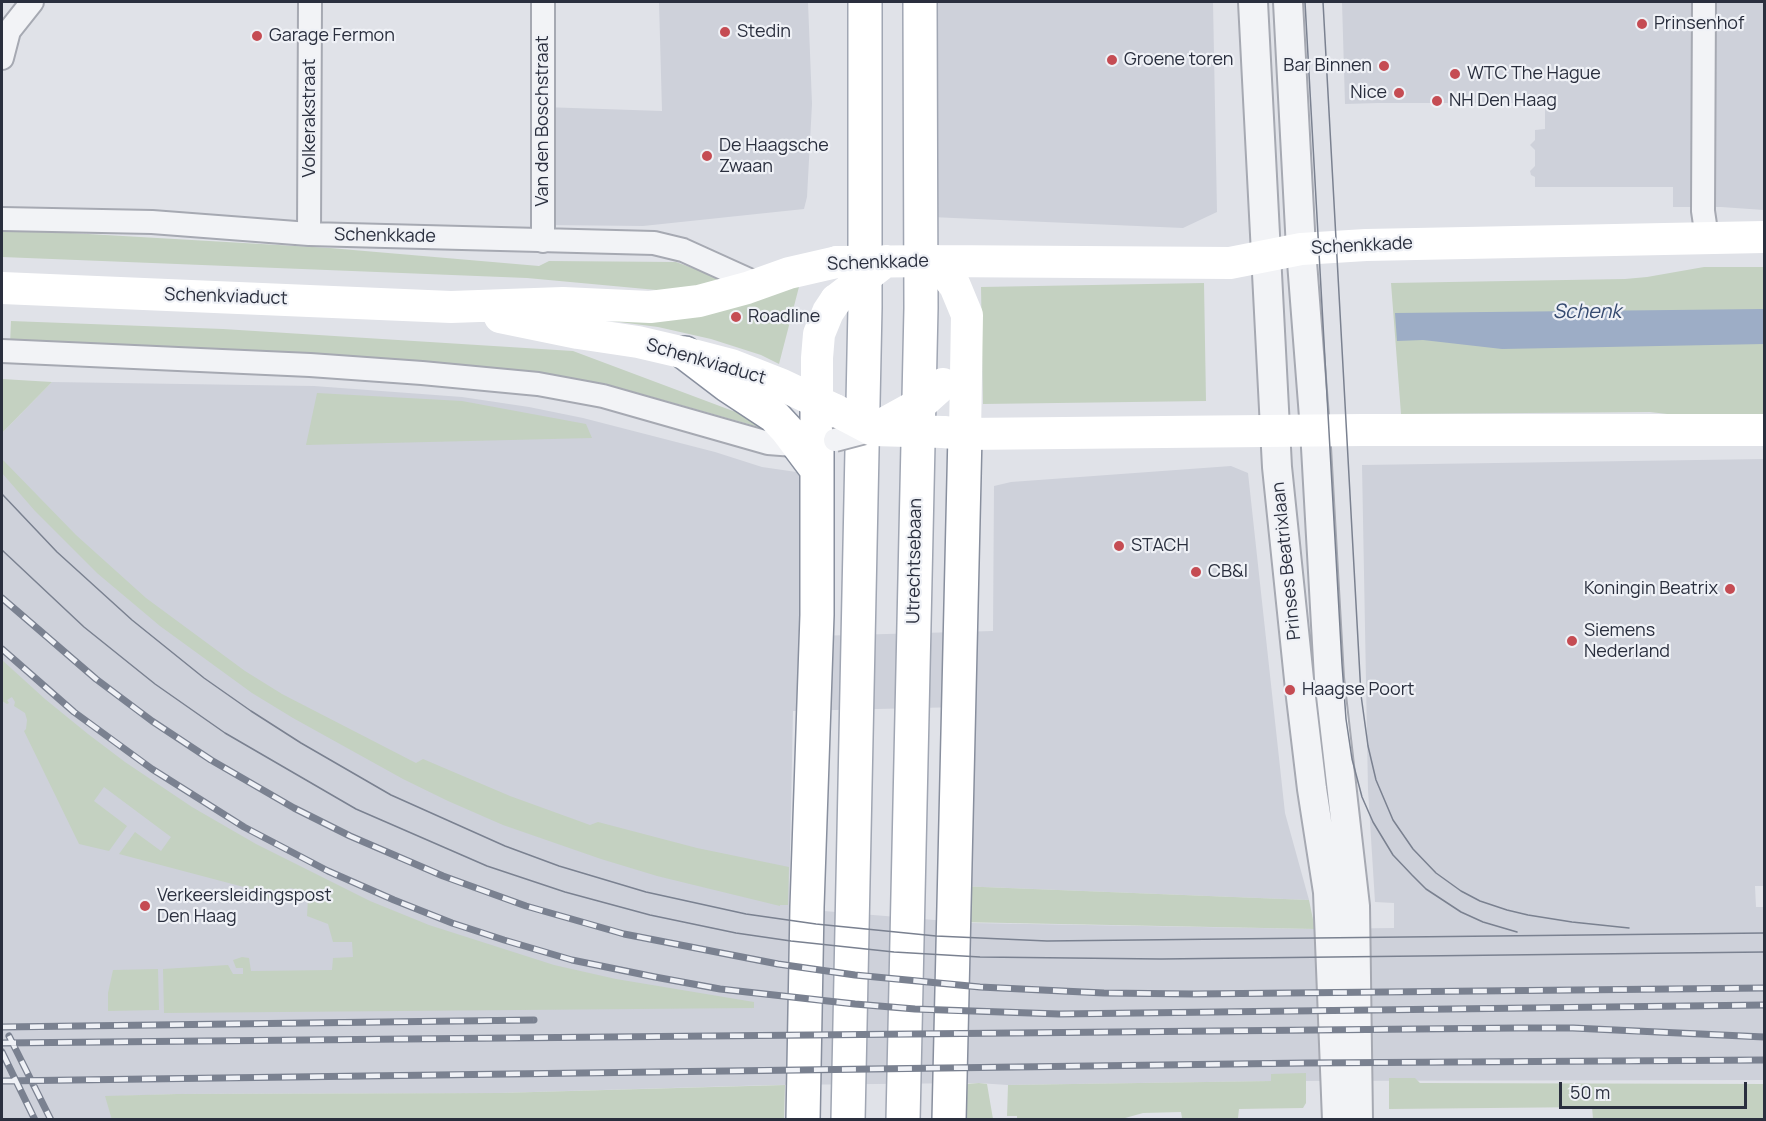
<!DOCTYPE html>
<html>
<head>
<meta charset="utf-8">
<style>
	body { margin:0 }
	#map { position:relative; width:1766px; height:1121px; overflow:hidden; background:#e0e2e8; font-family:Manrope,sans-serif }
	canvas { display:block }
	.frame { position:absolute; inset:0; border:3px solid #2a2f3e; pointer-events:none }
	.scale { position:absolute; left:1559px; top:1082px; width:188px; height:27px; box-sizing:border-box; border:3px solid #2a2f3e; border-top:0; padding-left:8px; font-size:18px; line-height:21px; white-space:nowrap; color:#2a2f3e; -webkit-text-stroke:4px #eff1f6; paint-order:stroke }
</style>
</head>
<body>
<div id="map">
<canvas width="1766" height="1121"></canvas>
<div class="frame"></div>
<div class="scale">50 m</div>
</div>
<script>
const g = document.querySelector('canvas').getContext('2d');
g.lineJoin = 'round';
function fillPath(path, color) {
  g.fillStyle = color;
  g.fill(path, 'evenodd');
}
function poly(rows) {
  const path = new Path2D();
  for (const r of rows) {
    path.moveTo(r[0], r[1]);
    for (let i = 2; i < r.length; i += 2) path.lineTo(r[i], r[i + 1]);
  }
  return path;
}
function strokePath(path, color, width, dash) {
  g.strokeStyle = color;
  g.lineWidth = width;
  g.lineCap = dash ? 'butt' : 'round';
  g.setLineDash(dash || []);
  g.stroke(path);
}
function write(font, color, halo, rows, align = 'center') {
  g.font = font + ' Manrope,sans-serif';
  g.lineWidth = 4.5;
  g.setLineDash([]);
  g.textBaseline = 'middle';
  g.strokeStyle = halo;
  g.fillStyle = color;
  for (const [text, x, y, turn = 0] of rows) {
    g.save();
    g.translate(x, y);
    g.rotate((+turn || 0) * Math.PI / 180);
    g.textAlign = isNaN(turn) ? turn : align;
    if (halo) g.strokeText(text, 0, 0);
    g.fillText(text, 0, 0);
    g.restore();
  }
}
fillPath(poly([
	[659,2,808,2,812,104,807,197,804,209,643,226,543,225,543,107,662,111],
	[923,2,1213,2,1217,212,1183,228,931,217],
	[1342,2,1764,2,1764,210,1721,207,1673,207,1673,187,1535,187,1535,177,1531,175,1530,171,1535,166,1535,150,1530,145,1535,140,1535,130,1545,129,1545,103,1378,103,1345,104],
	[52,382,314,386,462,397,529,407,583,418,715,452,762,467,817,475,815,636,993,631,994,486,1011,482,1231,466,1248,473,1285,813,1309,900,958,886,961,707,793,711,789,905,824,911,971,923,1315,929,1394,928,1394,903,1375,902,1368,790,1362,465,1764,459,1764,886,1755,886,1756,907,1764,907,1764,1080,1272,1081,1008,1085,978,1083,773,1085,499,1093,177,1094,122,1096,128,1119,2,1120,2,433]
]), '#ced1da');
fillPath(poly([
	[2,229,330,248,539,266,549,261,676,262,720,278,718,288,689,293,527,278,2,257],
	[1704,267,1764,267,1764,419,1710,419,1650,412,1401,414,1391,283,1625,279,1647,277],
	[800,283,779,364,761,355,711,339,658,327,604,320],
	[1204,283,1206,401,983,404,981,287],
	[11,321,223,329,573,351,733,411,759,413,766,429,606,384,536,372,426,363,10,344],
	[2,379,52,382,2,433,2,378],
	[317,393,462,401,586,424,592,438,306,445],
	[2,459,76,535,146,598,245,671,282,694,416,763,423,759,510,796,590,825,598,822,697,848,789,867,788,905,780,905,780,906,657,876,601,859,503,825,448,801,403,779,293,718,252,693,160,626,97,573,35,511,2,473],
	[2,660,45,699,88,734,125,762,192,807,256,844,370,901,429,925,554,965,616,979,754,1002,754,1008,164,1013,163,969,228,965,233,974,243,974,243,968,236,968,233,960,242,957,249,958,251,971,332,970,333,958,353,957,352,942,333,942,328,924,307,916,308,899,298,890,290,888,281,905,263,897,255,890,119,854,135,832,161,851,171,837,104,787,94,801,127,826,109,851,79,844,24,731,26,729,27,720,25,713,14,706,15,702,12,697,7,700,9,703,7,704,2,701],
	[958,886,1309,900,1315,929,957,922],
	[158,969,159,1010,108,1011,108,993,113,970],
	[1306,1073,1306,1103,1303,1108,1239,1109,1238,1118,1182,1118,1181,1112,1143,1113,1118,1120,1017,1120,1017,1116,1007,1116,1008,1085,1271,1081,1271,1074],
	[1389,1078,1415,1078,1420,1083,1764,1084,1764,1119,1593,1119,1592,1107,1389,1109],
	[979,1083,987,1084,993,1119,967,1119,966,1084],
	[785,1085,784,1120,112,1120,105,1096,177,1094,499,1093]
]), '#c4d1c1');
fillPath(poly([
	[1764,309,1764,344,1502,349,1423,340,1397,341,1395,313]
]), '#9dadc6');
const minor = poly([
	[543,2,543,241],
	[1704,2,1703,211,1707,238],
	[2,58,9,31,32,2],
	[2,219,152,222,309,234,654,243,683,250,758,284],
	[309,234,310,2],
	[2,351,310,365,422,373,538,384,603,396,768,443,807,446]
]);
const tertiary = poly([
	[1253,2,1277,467,1300,689,1312,789,1328,892,1337,1120],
	[1288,2,1301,249,1315,430,1329,678,1355,906,1358,1120]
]);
const primary = poly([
	[848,1120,865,307,865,2],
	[903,1120,921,308,920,2]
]);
const motorway = poly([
	[685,353,727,385,774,416,787,430,817,470],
	[803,1120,807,907,817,615,817,400],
	[949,1120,965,434]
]);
strokePath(minor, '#a6a9b2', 26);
strokePath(tertiary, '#a6a9b2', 32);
strokePath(primary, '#a0a6b3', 36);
strokePath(motorway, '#888f9e', 36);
strokePath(minor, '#f2f3f6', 22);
strokePath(tertiary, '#f2f3f6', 28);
strokePath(poly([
	[935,261,1230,263,1301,249,1366,245,1764,237],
	[935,261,955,286,967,315,965,434],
	[2,288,451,307,563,303,650,307,699,301,747,288,789,273,837,262],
	[500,317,578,333,638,342,685,353,731,365,782,385,835,410],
	[817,400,817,358,819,334,828,312,836,300],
	[943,432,965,434,1363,430,1764,430]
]), '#fff', 32);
strokePath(primary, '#fff', 33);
strokePath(motorway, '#fff', 33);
strokePath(poly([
	[1305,2,1342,664,1346,719,1352,759,1362,797,1373,822,1393,855,1412,875,1426,889,1461,912,1483,922,1517,932],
	[1323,2,1361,695,1368,746,1376,780,1393,820,1413,849,1436,873,1461,891,1480,901,1507,910,1528,915,1572,922,1629,928],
	[2,494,57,552,132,620,204,678,251,711,301,743,391,795,505,846,559,866,646,892,746,914,816,924,936,936,1047,941,1764,933],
	[2,550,84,627,155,684,225,733,356,809,487,866,565,892,650,915,736,933,791,941,894,952,980,957,1161,959,1764,952]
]), '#7a8190', 1.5);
const rail = poly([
	[2,598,96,679,152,721,211,760,294,808,350,836,443,876,526,906,624,934,778,964,855,975,980,987,1104,993,1194,994,1764,988],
	[2,649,74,712,152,769,244,827,328,871,394,900,452,923,504,940,572,960,655,977,720,989,855,1004,915,1009,1059,1014,1764,1005],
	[2,1027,534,1020],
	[9,1036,51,1120],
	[2,1043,1518,1028,1573,1028,1764,1037],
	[2,1052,35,1120],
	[2,1081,1306,1063,1764,1060]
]);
strokePath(rail, '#7a8190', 7);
strokePath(rail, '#eff1f6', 4.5, [14]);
const minorBridge = poly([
	[835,440,873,430]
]);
strokePath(minorBridge, '#a6a9b2', 26, []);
strokePath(minorBridge, '#f2f3f6', 22);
strokePath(poly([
	[837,262,935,261],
	[836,300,886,261],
	[835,410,873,430,943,432],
	[874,429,923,402,943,384]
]), '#fff', 32);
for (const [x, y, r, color] of [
	[1642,24,6,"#c54c53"],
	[725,32,6,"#c54c53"],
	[257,36,6,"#c54c53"],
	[1112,60,6,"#c54c53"],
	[1384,66,6,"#c54c53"],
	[1455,74,6,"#c54c53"],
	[1399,93,6,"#c54c53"],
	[1437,101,6,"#c54c53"],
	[707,156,6,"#c54c53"],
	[736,317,6,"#c54c53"],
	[1119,546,6,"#c54c53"],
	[1196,572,6,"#c54c53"],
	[1730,589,6,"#c54c53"],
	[1572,641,6,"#c54c53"],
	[1290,690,6,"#c54c53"],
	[145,906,6,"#c54c53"]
]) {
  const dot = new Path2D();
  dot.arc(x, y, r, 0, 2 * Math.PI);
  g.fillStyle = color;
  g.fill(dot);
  strokePath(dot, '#eff1f6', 2);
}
write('18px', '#2a2f3e', '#eff1f6', [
	["Prinsenhof",1654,24],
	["Stedin",737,32],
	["Garage Fermon",269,36],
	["Groene toren",1124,60],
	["Bar Binnen",1372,66,"right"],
	["WTC The Hague",1467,74],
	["Nice",1387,93,"right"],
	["NH Den Haag",1449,101],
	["De Haagsche",719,146],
	["Zwaan",719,167],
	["Roadline",748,317],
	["STACH",1131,546],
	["CB&I",1208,572],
	["Koningin Beatrix",1718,589,"right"],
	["Siemens",1584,631],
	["Nederland",1584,652],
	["Haagse Poort",1302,690],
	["Verkeersleidingspost",157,896],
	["Den Haag",157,917]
], 'left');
write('18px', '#2a2f3e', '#eff1f6', [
	["Volkerakstraat",310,118,-90],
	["Van den Boschstraat",543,121,-90],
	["Schenkkade",385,236,1],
	["Schenkkade",1362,246,-3],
	["Schenkkade",878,263,-2],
	["Schenkviaduct",226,297,2],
	["Schenkviaduct",706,362,16],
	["Utrechtsebaan",915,561,-89],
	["Prinses Beatrixlaan",1287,561,-96]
]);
write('italic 20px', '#364b70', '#eff1f6', [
	["Schenk",1587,312]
]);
</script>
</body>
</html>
